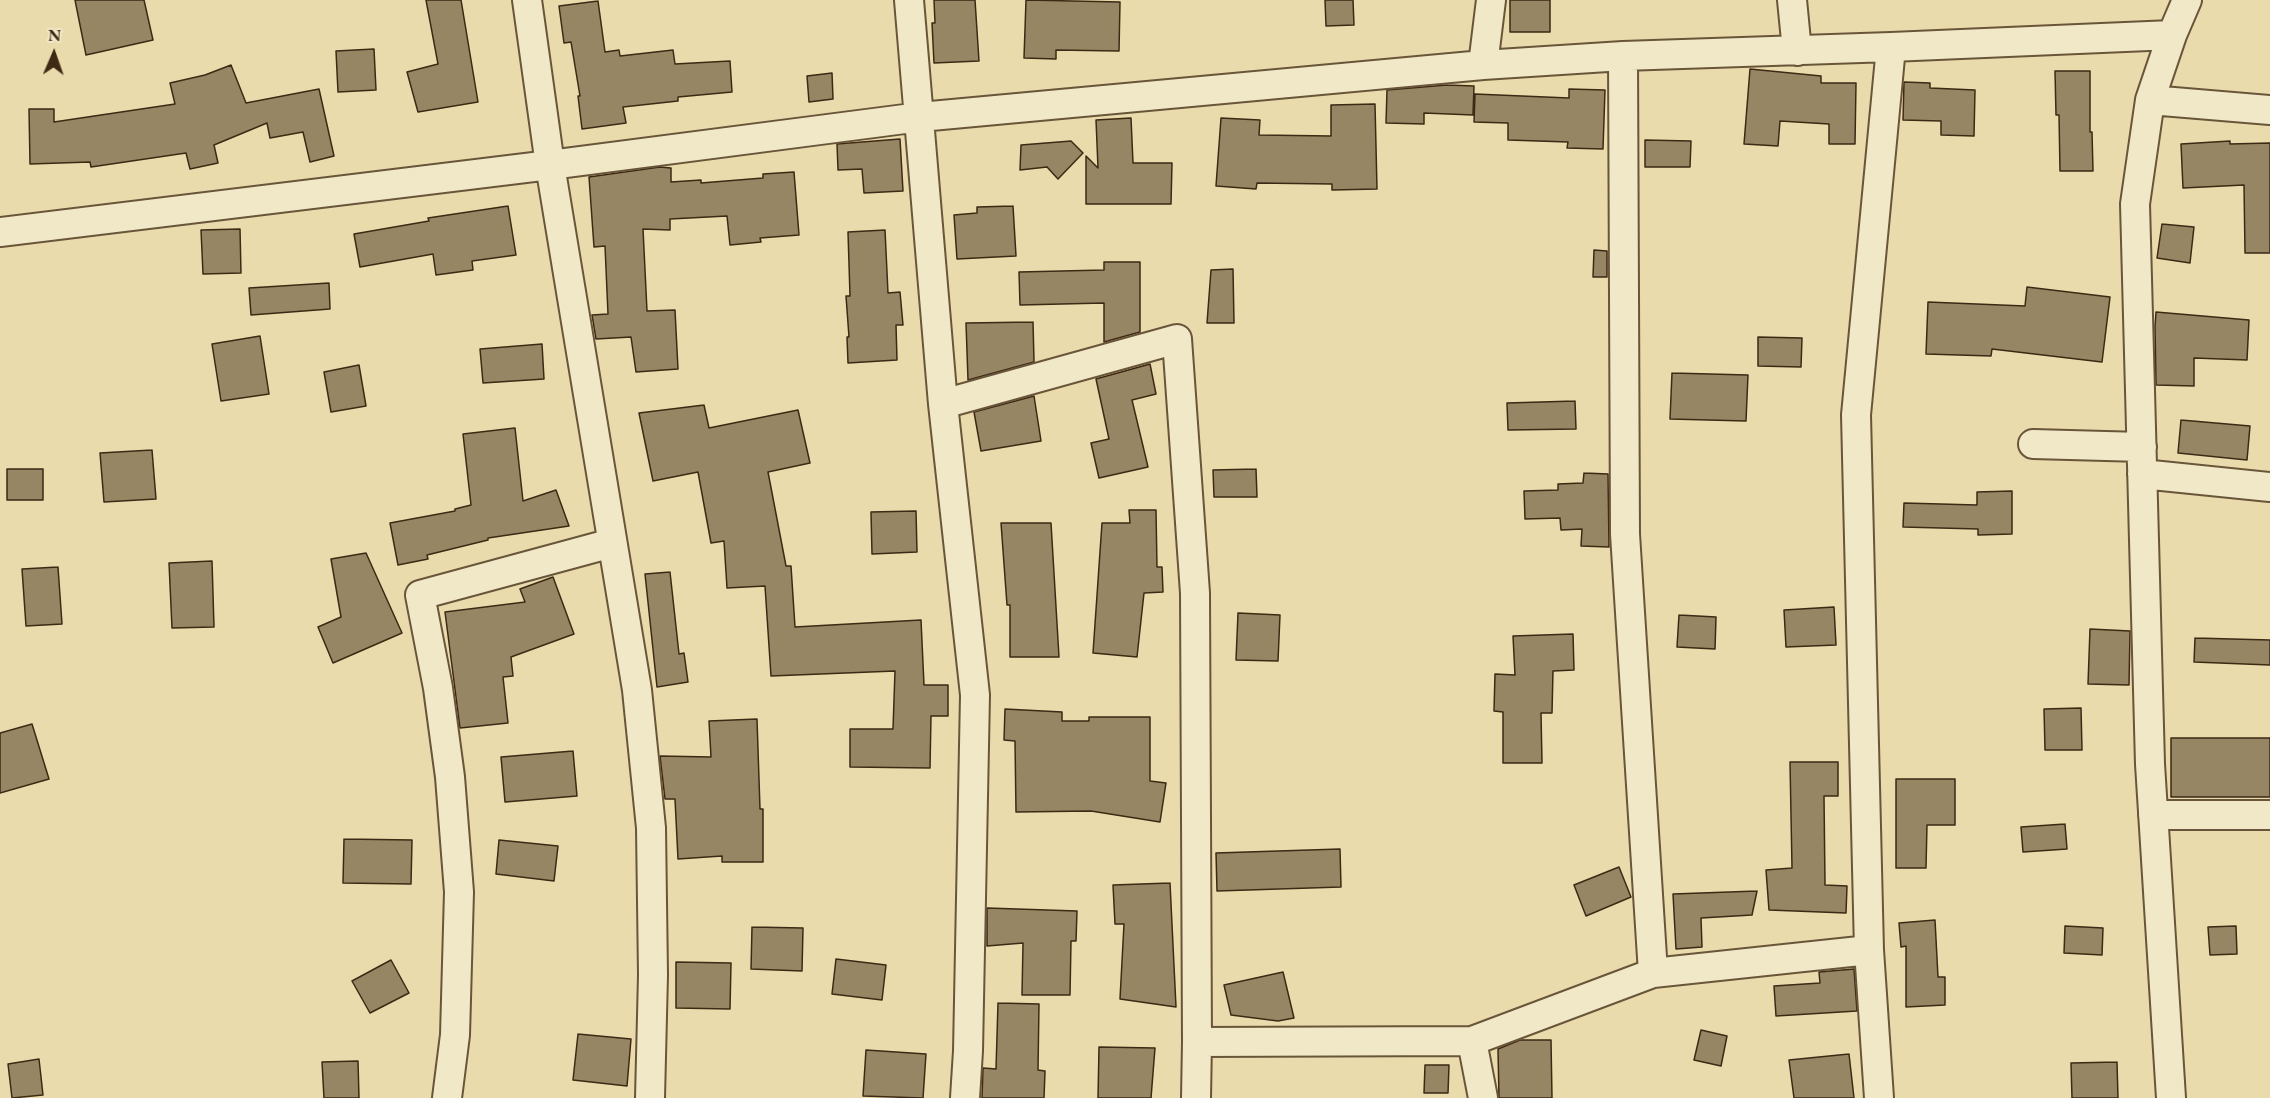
<!DOCTYPE html>
<html>
<head>
<meta charset="utf-8">
<style>
	body { margin:0 }
	#map { position:relative; width:2270px; height:1098px; overflow:hidden; background:#e9dbab; font-family:"EB Garamond",serif }
	canvas { display:block }
	.north { position:absolute; left:24px; top:24px; width:60px; height:60px; -webkit-text-stroke:4px #f1e8c8; paint-order:stroke; rotate:2deg; font-size:16px; font-weight:700; line-height:24px; text-align:center; color:#3e2915 }
	.north::after { content:''; display:block; margin:auto; width:21px; height:27px; background:#3e2915; clip-path:polygon(50% 0,100% 100%,50% 72%,0 100%) }
</style>
</head>
<body>
<div id="map">
<canvas width="2270" height="1098"></canvas>
<div class="north">N</div>
</div>
<script>
const g = document.querySelector('canvas').getContext('2d');
g.lineJoin = 'round';
function fillPath(path, color) {
  g.fillStyle = color;
  g.fill(path, 'evenodd');
}
function poly(rows) {
  const path = new Path2D();
  for (const r of rows) {
    path.moveTo(r[0], r[1]);
    for (let i = 2; i < r.length; i += 2) path.lineTo(r[i], r[i + 1]);
  }
  return path;
}
function strokePath(path, color, width, dash) {
  g.strokeStyle = color;
  g.lineWidth = width;
  g.lineCap = dash ? 'butt' : 'round';
  g.setLineDash(dash || []);
  g.stroke(path);
}
const building = poly([
	[75,0,144,0,153,40,86,55,75,0],
	[426,0,461,0,478,102,418,112,407,72,438,64,426,0],
	[934,0,975,0,979,61,934,63,932,23,935,23,934,0],
	[1026,0,1120,2,1119,51,1056,50,1056,59,1024,58,1026,0],
	[1325,0,1353,0,1354,25,1326,26,1325,0],
	[1510,0,1550,0,1550,32,1510,32,1510,0],
	[598,1,605,52,619,50,620,56,673,50,675,64,730,61,732,92,678,97,678,101,623,107,626,123,582,129,578,96,580,96,571,42,564,43,559,6,598,1],
	[374,49,376,90,338,92,336,51,374,49],
	[231,65,246,103,319,89,334,156,310,162,303,132,270,138,267,123,214,145,218,163,190,169,186,153,91,167,90,162,30,164,29,109,54,109,54,122,175,104,170,83,205,75,231,65],
	[1750,69,1821,76,1821,83,1856,83,1855,144,1829,144,1829,124,1780,121,1778,146,1744,144,1750,69],
	[2055,71,2090,71,2090,132,2092,132,2093,171,2060,171,2059,115,2056,115,2055,71],
	[832,73,833,99,809,102,807,76,832,73],
	[1904,82,1930,83,1930,88,1975,90,1974,136,1941,135,1941,121,1903,120,1904,82],
	[1447,85,1474,86,1473,115,1424,113,1424,124,1386,123,1387,90,1447,85],
	[1569,89,1605,90,1603,149,1567,148,1568,142,1508,140,1508,123,1474,122,1475,94,1569,98,1569,89],
	[1375,104,1377,189,1332,190,1332,184,1257,183,1256,189,1216,186,1221,118,1260,120,1259,135,1331,136,1331,105,1375,104],
	[1131,118,1133,163,1172,163,1171,204,1086,204,1086,156,1098,168,1096,120,1131,118],
	[900,139,903,191,864,193,862,169,838,170,837,144,900,139],
	[1645,140,1691,141,1690,167,1645,167,1645,140],
	[1071,141,1083,153,1058,179,1047,167,1020,170,1021,145,1071,141],
	[2230,141,2230,144,2270,143,2270,253,2245,253,2244,185,2183,188,2181,144,2230,141],
	[660,167,671,168,671,182,701,180,701,183,763,178,763,174,794,172,799,235,760,238,761,242,730,245,727,216,670,219,670,230,643,229,647,311,675,310,678,369,636,372,631,337,596,339,592,315,608,314,605,246,594,247,589,177,660,167],
	[508,206,516,255,472,261,473,270,436,275,433,254,360,267,354,234,429,221,428,218,508,206],
	[1013,206,1016,256,957,259,954,215,977,213,977,207,1013,206],
	[2162,224,2194,227,2190,263,2157,258,2162,224],
	[240,229,241,273,203,274,201,230,240,229],
	[885,230,888,293,900,292,903,325,896,325,897,360,848,363,847,337,849,337,846,296,850,296,848,232,885,230],
	[1594,250,1607,251,1607,277,1593,277,1594,250],
	[1104,262,1140,262,1140,332,1104,342,1104,303,1020,305,1019,272,1104,270,1104,262],
	[1233,269,1234,323,1207,323,1211,270,1233,269],
	[329,283,330,309,251,315,249,288,329,283],
	[2027,287,2110,297,2102,362,1992,349,1991,356,1926,354,1928,302,2025,306,2027,287],
	[2156,312,2249,320,2247,360,2194,358,2194,386,2156,385,2155,327,2156,312],
	[1033,322,1034,362,968,380,966,323,1033,322],
	[260,336,269,394,221,401,212,344,260,336],
	[1758,337,1802,338,1801,367,1758,366,1758,337],
	[542,344,544,379,483,383,480,349,542,344],
	[1150,364,1156,394,1132,400,1148,467,1099,478,1091,443,1109,439,1096,379,1150,364],
	[359,365,366,406,331,412,324,372,359,365],
	[1672,373,1748,375,1746,421,1670,419,1672,373],
	[1034,396,1041,441,981,451,974,412,1034,396],
	[1575,401,1576,429,1508,430,1507,403,1575,401],
	[704,405,709,428,798,410,810,463,768,472,786,566,791,566,795,627,921,620,924,685,948,685,948,716,931,716,930,768,850,767,850,729,893,729,895,671,771,676,765,586,727,588,724,541,711,543,698,472,653,481,639,413,704,405],
	[2181,420,2250,426,2247,460,2178,453,2181,420],
	[515,428,523,501,556,490,569,526,488,538,488,540,427,555,428,559,398,565,390,523,455,511,455,509,471,505,463,434,515,428],
	[152,450,156,499,104,502,100,453,152,450],
	[7,469,43,469,43,500,7,500,7,469],
	[1256,469,1257,497,1214,497,1213,470,1256,469],
	[1584,473,1608,474,1609,547,1581,546,1582,529,1561,530,1560,518,1525,519,1524,491,1558,490,1558,484,1583,483,1584,473],
	[2012,491,2012,534,1978,535,1978,529,1903,527,1904,503,1977,505,1977,492,2012,491],
	[1129,510,1156,510,1157,567,1162,567,1163,592,1144,593,1137,657,1093,653,1102,523,1130,523,1129,510],
	[916,511,917,552,872,554,871,512,916,511],
	[1001,523,1051,523,1059,657,1010,657,1010,605,1007,605,1001,523],
	[366,553,402,633,333,663,318,627,341,617,331,559,366,553],
	[212,561,214,627,172,628,169,563,212,561],
	[58,567,62,624,26,626,22,569,58,567],
	[670,572,679,654,684,653,688,682,657,687,645,574,670,572],
	[553,577,574,634,511,657,513,676,503,677,508,723,460,728,445,612,525,602,520,589,553,577],
	[1834,607,1836,645,1786,647,1784,610,1834,607],
	[1238,613,1280,615,1278,661,1236,660,1238,613],
	[1679,615,1716,617,1715,649,1677,647,1679,615],
	[2090,629,2130,631,2129,685,2088,684,2090,629],
	[1573,634,1574,670,1553,671,1552,713,1541,713,1542,763,1503,763,1503,712,1494,711,1495,674,1515,675,1513,636,1573,634],
	[2195,638,2270,640,2270,665,2194,662,2195,638],
	[2081,708,2082,750,2045,750,2044,709,2081,708],
	[1005,709,1062,712,1062,721,1089,721,1089,717,1150,717,1150,781,1166,783,1160,822,1091,811,1016,812,1015,741,1004,740,1005,709],
	[757,719,760,809,763,809,763,862,722,862,722,856,678,859,675,799,665,799,660,756,711,757,709,721,757,719],
	[32,724,49,779,0,793,0,733,32,724],
	[2171,738,2270,738,2270,797,2171,797,2171,738],
	[573,751,577,796,505,802,501,757,573,751],
	[1790,762,1838,762,1838,796,1824,796,1825,885,1847,886,1846,913,1769,910,1766,870,1792,868,1790,762],
	[1896,779,1955,779,1955,825,1927,825,1926,868,1896,868,1896,779],
	[2065,824,2067,849,2023,852,2021,827,2065,824],
	[344,839,412,840,411,884,343,883,344,839],
	[499,840,558,846,554,881,496,874,499,840],
	[1340,849,1341,887,1217,891,1216,853,1340,849],
	[1619,867,1631,897,1586,916,1574,885,1619,867],
	[1170,883,1176,1007,1120,999,1124,924,1115,924,1113,885,1170,883],
	[1757,891,1752,915,1701,918,1702,947,1676,949,1673,894,1757,891],
	[987,908,1077,911,1076,941,1071,941,1070,995,1022,995,1023,943,987,946,987,908],
	[1935,920,1938,977,1945,977,1945,1005,1906,1007,1906,946,1901,947,1899,923,1935,920],
	[2065,926,2103,928,2102,955,2064,953,2065,926],
	[2236,926,2237,954,2210,955,2208,927,2236,926],
	[752,927,803,928,802,971,751,969,752,927],
	[836,959,886,965,882,1000,832,994,836,959],
	[391,960,409,993,370,1013,352,981,391,960],
	[676,962,731,963,730,1009,676,1008,676,962],
	[1854,969,1857,1011,1776,1016,1774,986,1820,983,1819,972,1854,969],
	[1283,972,1294,1018,1278,1021,1231,1015,1224,985,1283,972],
	[998,1003,1039,1004,1038,1070,1045,1071,1044,1098,982,1098,983,1068,996,1069,998,1003],
	[1701,1030,1727,1036,1721,1066,1694,1060,1701,1030],
	[578,1034,631,1039,627,1086,573,1080,578,1034],
	[1520,1040,1551,1040,1552,1098,1499,1098,1498,1049,1520,1040],
	[1099,1047,1155,1048,1151,1098,1098,1098,1099,1047],
	[866,1050,926,1054,923,1098,863,1096,866,1050],
	[1849,1054,1854,1098,1794,1098,1789,1060,1849,1054],
	[39,1059,43,1095,12,1098,8,1064,39,1059],
	[358,1061,359,1098,324,1098,322,1062,358,1061],
	[2117,1062,2118,1098,2072,1098,2071,1063,2117,1062],
	[1425,1065,1449,1065,1448,1093,1424,1093,1425,1065]
]);
fillPath(building, '#978663');
strokePath(building, '#3e2915', 1.5);
const minor = poly([
	[527,0,550,165,637,690,651,828,653,975,650,1098],
	[909,0,943,404,1177,339,1195,593,1197,1042,1472,1041],
	[1792,0,1797,51],
	[1623,56,1625,534,1653,973,1869,950],
	[1483,65,1491,0],
	[2150,100,2270,110],
	[0,232,550,165,920,117,1483,65,1623,56,1891,47,2172,35,2187,0],
	[943,404,975,695,968,1051,965,1098],
	[2033,444,2142,447],
	[2142,474,2270,487],
	[2153,815,2270,815],
	[447,1098,455,1035,459,892,450,777,438,688,420,595,612,543],
	[1196,1098,1197,1042],
	[1483,1098,1472,1041,1653,973],
	[1879,1098,1869,950,1856,415,1891,47],
	[2171,1098,2150,764,2135,204,2150,100,2172,35]
]);
strokePath(minor, '#69563a', 32);
strokePath(minor, '#f1e8c8', 28);
</script>
</body>
</html>
